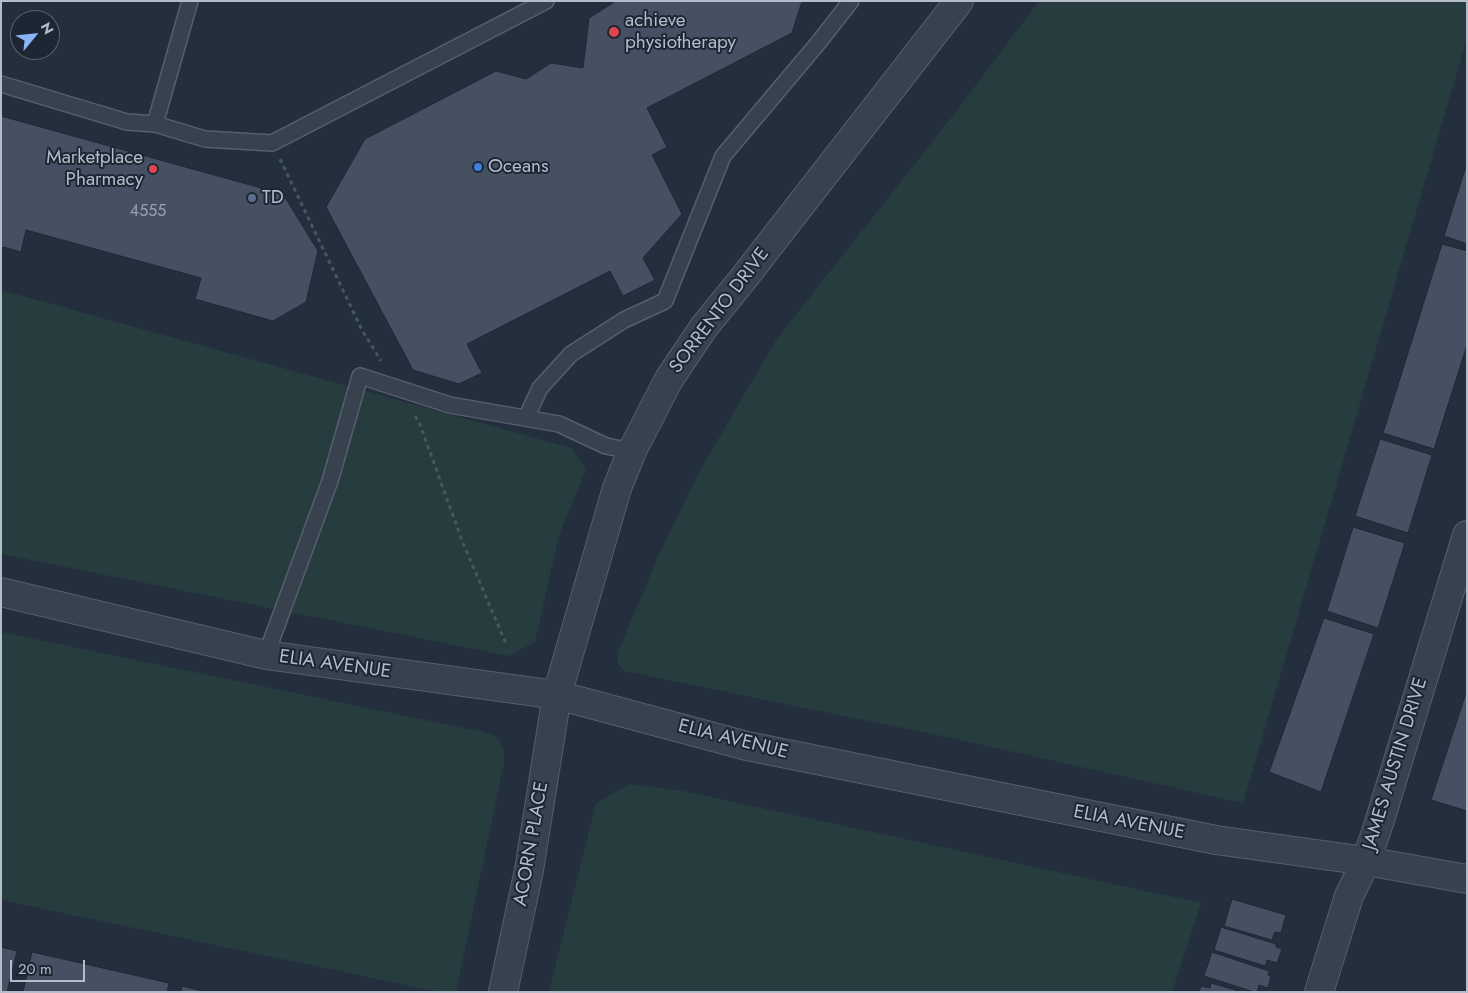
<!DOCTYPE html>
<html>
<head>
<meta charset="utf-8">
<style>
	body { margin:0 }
	#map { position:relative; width:1468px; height:993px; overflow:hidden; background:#242f3e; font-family:Jost,sans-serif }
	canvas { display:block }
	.frame { position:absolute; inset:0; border:2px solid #b4bcc9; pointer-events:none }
	.north { position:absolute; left:10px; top:10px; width:50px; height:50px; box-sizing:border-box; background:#1d2633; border:1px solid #59626f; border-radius:50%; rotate:62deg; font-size:14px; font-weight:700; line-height:20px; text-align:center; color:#b4bcc9 }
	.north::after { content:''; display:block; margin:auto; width:18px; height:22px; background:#8ab4f8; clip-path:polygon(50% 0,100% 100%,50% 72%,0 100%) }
	.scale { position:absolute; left:10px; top:960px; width:75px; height:22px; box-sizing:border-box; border:2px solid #b4bcc9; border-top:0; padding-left:6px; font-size:15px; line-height:18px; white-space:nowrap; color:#b4bcc9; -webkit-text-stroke:4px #1d2633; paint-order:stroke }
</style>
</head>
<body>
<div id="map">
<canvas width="1468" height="993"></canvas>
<div class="frame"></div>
<div class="north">N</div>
<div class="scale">20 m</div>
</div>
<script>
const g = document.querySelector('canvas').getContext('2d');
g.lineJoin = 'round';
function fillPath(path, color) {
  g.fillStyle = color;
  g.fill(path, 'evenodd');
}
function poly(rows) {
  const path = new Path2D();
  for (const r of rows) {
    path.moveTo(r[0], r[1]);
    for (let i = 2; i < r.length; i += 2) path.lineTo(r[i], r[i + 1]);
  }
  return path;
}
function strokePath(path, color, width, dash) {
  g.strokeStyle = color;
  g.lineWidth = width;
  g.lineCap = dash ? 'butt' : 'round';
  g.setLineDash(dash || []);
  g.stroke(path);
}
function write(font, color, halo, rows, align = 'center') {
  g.font = font + ' Jost,sans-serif';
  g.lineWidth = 4;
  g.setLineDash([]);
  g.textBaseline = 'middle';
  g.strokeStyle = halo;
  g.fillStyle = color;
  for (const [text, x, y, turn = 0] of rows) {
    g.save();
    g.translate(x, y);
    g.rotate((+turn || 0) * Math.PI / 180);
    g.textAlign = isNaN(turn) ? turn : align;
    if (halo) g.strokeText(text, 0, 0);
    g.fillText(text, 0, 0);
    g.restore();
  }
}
fillPath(poly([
	[1039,1,1467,1,1467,38,1243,803,942,736,624,671,618,664,618,652,658,557,698,474,776,340,951,118],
	[1,290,571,448,586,469,559,535,535,642,508,656,1,554],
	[1,632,483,732,494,736,501,743,504,751,504,763,456,992,439,992,1,900],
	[629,784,683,791,1201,903,1172,992,549,992,596,803]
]), '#263c3f');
const building = poly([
	[616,1,802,1,792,33,647,108,667,147,652,155,682,214,643,258,655,280,623,296,610,271,467,344,482,373,459,384,413,370,326,207,365,139,496,71,526,79,551,63,583,68,589,18,616,1],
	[1,116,283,194,318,251,306,302,273,321,195,299,201,278,26,230,21,252,3,247,1,253,1,116],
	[1467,163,1467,244,1444,236,1467,163],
	[1442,244,1467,251,1467,345,1434,449,1383,433,1442,244],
	[1380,439,1432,455,1408,533,1355,516,1380,439],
	[1353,527,1405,543,1378,628,1327,611,1353,527],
	[1324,618,1374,634,1321,792,1269,772,1324,618],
	[1467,690,1467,811,1431,800,1467,690],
	[1232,899,1286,915,1281,933,1275,932,1272,940,1224,926,1232,899],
	[1221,927,1276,944,1276,947,1282,949,1277,963,1267,960,1265,966,1214,950,1221,927],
	[1,947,17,951,7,992,1,992,1,947],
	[32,952,169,983,167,992,23,992,32,952],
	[1212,952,1269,971,1268,975,1271,977,1268,988,1259,985,1257,992,1254,992,1204,976,1212,952],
	[1211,983,1242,992,1199,992,1201,986,1210,988,1211,983],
	[182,986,207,992,181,992,182,986]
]);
fillPath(building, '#455162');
strokePath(building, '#1f2835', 1);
const lane = poly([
	[1,84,127,122,155,124,205,139,272,143,546,1],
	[155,124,190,1],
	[526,418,540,388,571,354,624,320,665,301,723,156,819,42,851,1],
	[266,655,330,481,360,376,450,405,559,424,606,446,632,451]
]);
const street = poly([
	[1,592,266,655,557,695,747,746,1216,840,1366,861,1467,879],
	[503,992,529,870,557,695,617,488,632,451,669,379,704,327,743,279,959,1],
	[1319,992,1349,896,1366,861,1379,823,1467,535]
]);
strokePath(lane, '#565f6c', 18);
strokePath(street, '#565f6c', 30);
strokePath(poly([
	[280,159,362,330,381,361],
	[415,416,419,422,463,543,507,646]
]), '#44595c', 3, [4, 4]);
strokePath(lane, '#38414e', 15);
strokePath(street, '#38414e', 28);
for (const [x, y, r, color] of [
	[614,32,6,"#e0444e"],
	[478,167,5,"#3f7fe0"],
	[153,169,5,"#e0444e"],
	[252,198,5,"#5c6f8a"]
]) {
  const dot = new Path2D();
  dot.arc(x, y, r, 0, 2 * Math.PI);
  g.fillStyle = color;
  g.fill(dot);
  strokePath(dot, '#1d2633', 2);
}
write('16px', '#98a1af', null, [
	["4555",148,212]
]);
write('19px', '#b4bcc9', '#1d2633', [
	["achieve",625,21],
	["physiotherapy",625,43],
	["Marketplace",143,158,"right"],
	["Pharmacy",143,180,"right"],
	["Oceans",488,167],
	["TD",262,198]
], 'left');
write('19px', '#b4bcc9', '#1d2633', [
	["SORRENTO DRIVE",720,311,-53],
	["ELIA AVENUE",335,665,8],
	["ELIA AVENUE",733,740,14],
	["JAMES AUSTIN DRIVE",1396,764,-73],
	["ELIA AVENUE",1129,823,11],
	["ACORN PLACE",532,844,-80]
]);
</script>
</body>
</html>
